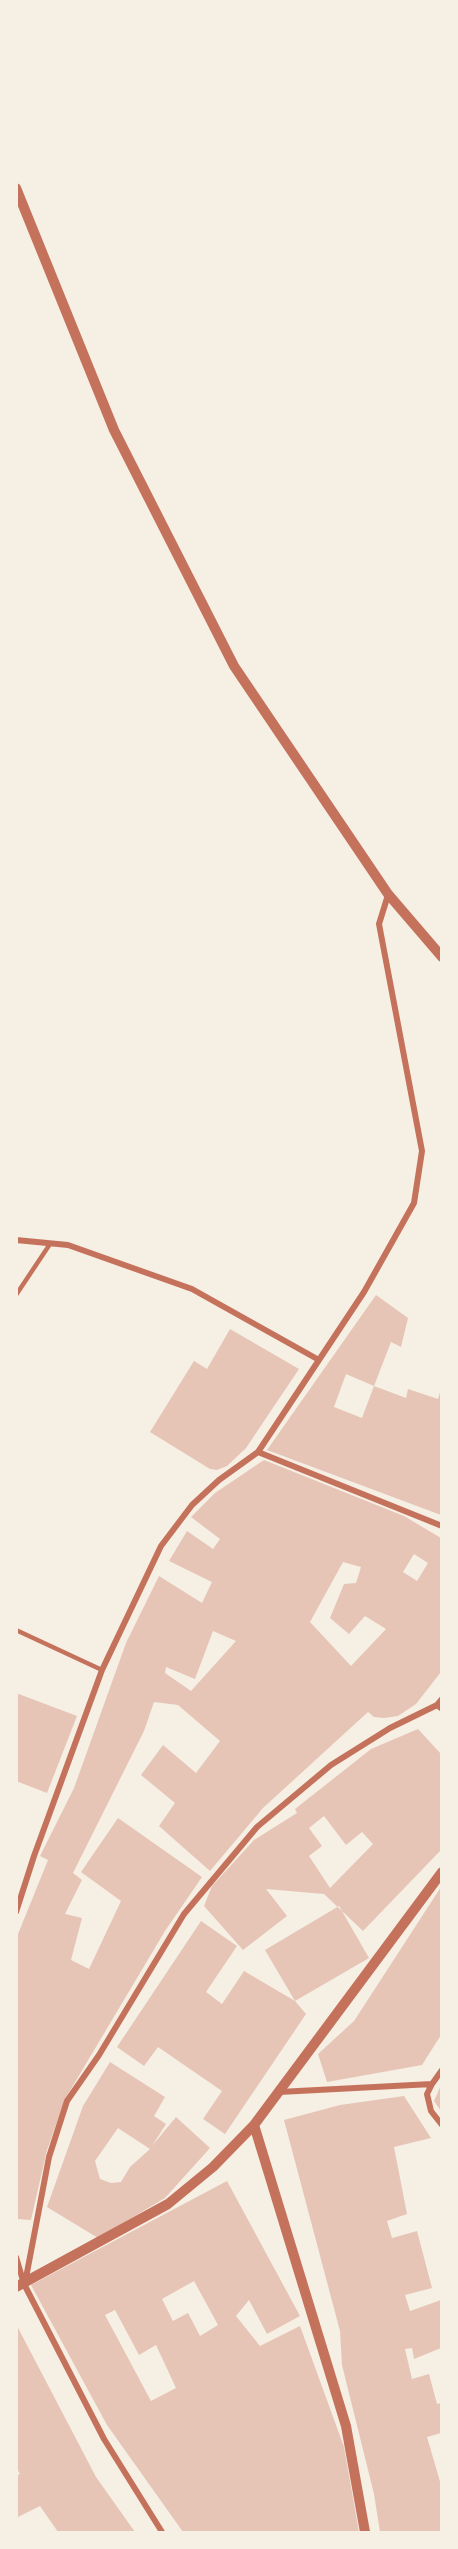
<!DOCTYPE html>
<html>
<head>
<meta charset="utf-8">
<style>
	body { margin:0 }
	#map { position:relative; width:458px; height:2549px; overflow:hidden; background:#f6efe4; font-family:"Roboto Serif",serif }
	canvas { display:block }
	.frame { position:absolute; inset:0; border:18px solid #f6efe4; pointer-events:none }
</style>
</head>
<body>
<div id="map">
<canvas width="458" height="2549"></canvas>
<div class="frame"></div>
</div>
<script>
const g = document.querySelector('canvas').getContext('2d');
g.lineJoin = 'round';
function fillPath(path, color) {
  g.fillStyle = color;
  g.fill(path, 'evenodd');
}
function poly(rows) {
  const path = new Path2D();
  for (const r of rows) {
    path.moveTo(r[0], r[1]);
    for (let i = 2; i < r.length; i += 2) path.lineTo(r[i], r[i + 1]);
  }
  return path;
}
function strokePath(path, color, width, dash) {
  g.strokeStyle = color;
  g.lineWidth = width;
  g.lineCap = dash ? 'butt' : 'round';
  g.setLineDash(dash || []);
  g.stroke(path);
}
fillPath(poly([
	[376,1295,408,1318,401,1347,391,1342,374,1386,346,1374,334,1407,362,1418,374,1386,406,1398,408,1389,438,1399,441,1389,441,1515,267,1450],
	[230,1329,299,1369,246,1448,227,1466,217,1470,210,1469,150,1432,194,1361,207,1369],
	[264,1460,404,1516,441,1538,441,1672,416,1704,398,1716,384,1718,374,1717,368,1712,263,1808,210,1871,159,1826,175,1803,141,1775,163,1745,196,1773,220,1741,178,1705,154,1702,144,1731,73,1873,82,1880,65,1914,82,1918,71,1960,89,1969,121,1901,81,1872,118,1818,202,1877,165,1931,65,2099,47,2150,31,2220,16,2219,16,1939,48,1860,40,1856,74,1788,126,1643,159,1576,202,1603,212,1582,169,1561,187,1531,213,1549,220,1539,191,1517,215,1493],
	[414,1554,428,1563,417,1581,403,1572],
	[343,1562,361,1567,356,1583,344,1584,330,1618,349,1634,365,1616,386,1629,351,1666,310,1622],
	[213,1631,236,1641,191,1691,165,1673,166,1667,195,1679],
	[16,1693,77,1716,47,1793,16,1781],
	[418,1729,441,1754,441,1850,363,1931,324,1894,266,1889,287,1916,243,1950,204,1906,212,1886,254,1840,297,1813,295,1809,371,1749],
	[324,1816,346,1845,362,1832,373,1844,330,1888,309,1856,322,1846,309,1828],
	[441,1887,441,2035,422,2065,327,2082,318,2054,354,2021],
	[339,1906,369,1958,295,2001,265,1950],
	[201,1921,237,1946,206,1992,222,2004,244,1971,295,2001,306,2014,225,2134,203,2119,222,2091,158,2047,144,2066,117,2047],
	[110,2062,165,2097,154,2116,166,2124,152,2146,176,2117,210,2148,165,2198,98,2238,47,2207,83,2106],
	[118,2128,150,2149,130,2167,121,2182,111,2183,100,2179,95,2161],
	[441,2085,441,2111,434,2101],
	[404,2096,431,2138,394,2147,407,2214,387,2221,392,2238,417,2231,432,2288,405,2295,410,2311,441,2300,441,2348,414,2359,412,2348,405,2349,412,2379,429,2374,437,2404,441,2403,441,2433,427,2437,441,2485,441,2532,380,2532,374,2494,342,2365,340,2331,284,2120,340,2105],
	[227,2181,300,2316,267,2334,249,2300,236,2316,260,2346,300,2326,344,2447,359,2532,183,2532,107,2425,31,2285],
	[194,2281,218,2325,200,2336,188,2313,173,2321,162,2299],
	[115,2310,139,2355,156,2345,176,2388,151,2401,105,2315],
	[16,2324,96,2477,135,2532,58,2532,40,2506,16,2518,16,2476,20,2474,16,2467]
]), '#e6c5b7');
strokePath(poly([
	[16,1295,50,1244],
	[16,1630,102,1670]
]), '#c5725c', 4.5);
strokePath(poly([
	[388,895,379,924,422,1151,414,1203,364,1292,258,1452,442,1526],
	[16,1240,68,1245,192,1289,319,1360],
	[442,1699,437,1705,442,1709],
	[16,1912,34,1856,102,1670,161,1546,192,1505,219,1480,258,1452],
	[432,2084,427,2094,431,2111,442,2125],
	[279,2092,432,2084,442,2070],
	[16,2257,24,2284,104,2439,162,2532],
	[25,2283,49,2157,67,2101,99,2055,184,1914,257,1827,331,1765,390,1728,437,1705]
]), '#c5725c', 6);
strokePath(poly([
	[16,188,114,430,234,666,388,894,442,957],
	[254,2125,346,2426,365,2532],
	[16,2287,168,2204,213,2167,254,2125,442,1872]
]), '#c5725c', 10);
</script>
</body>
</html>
